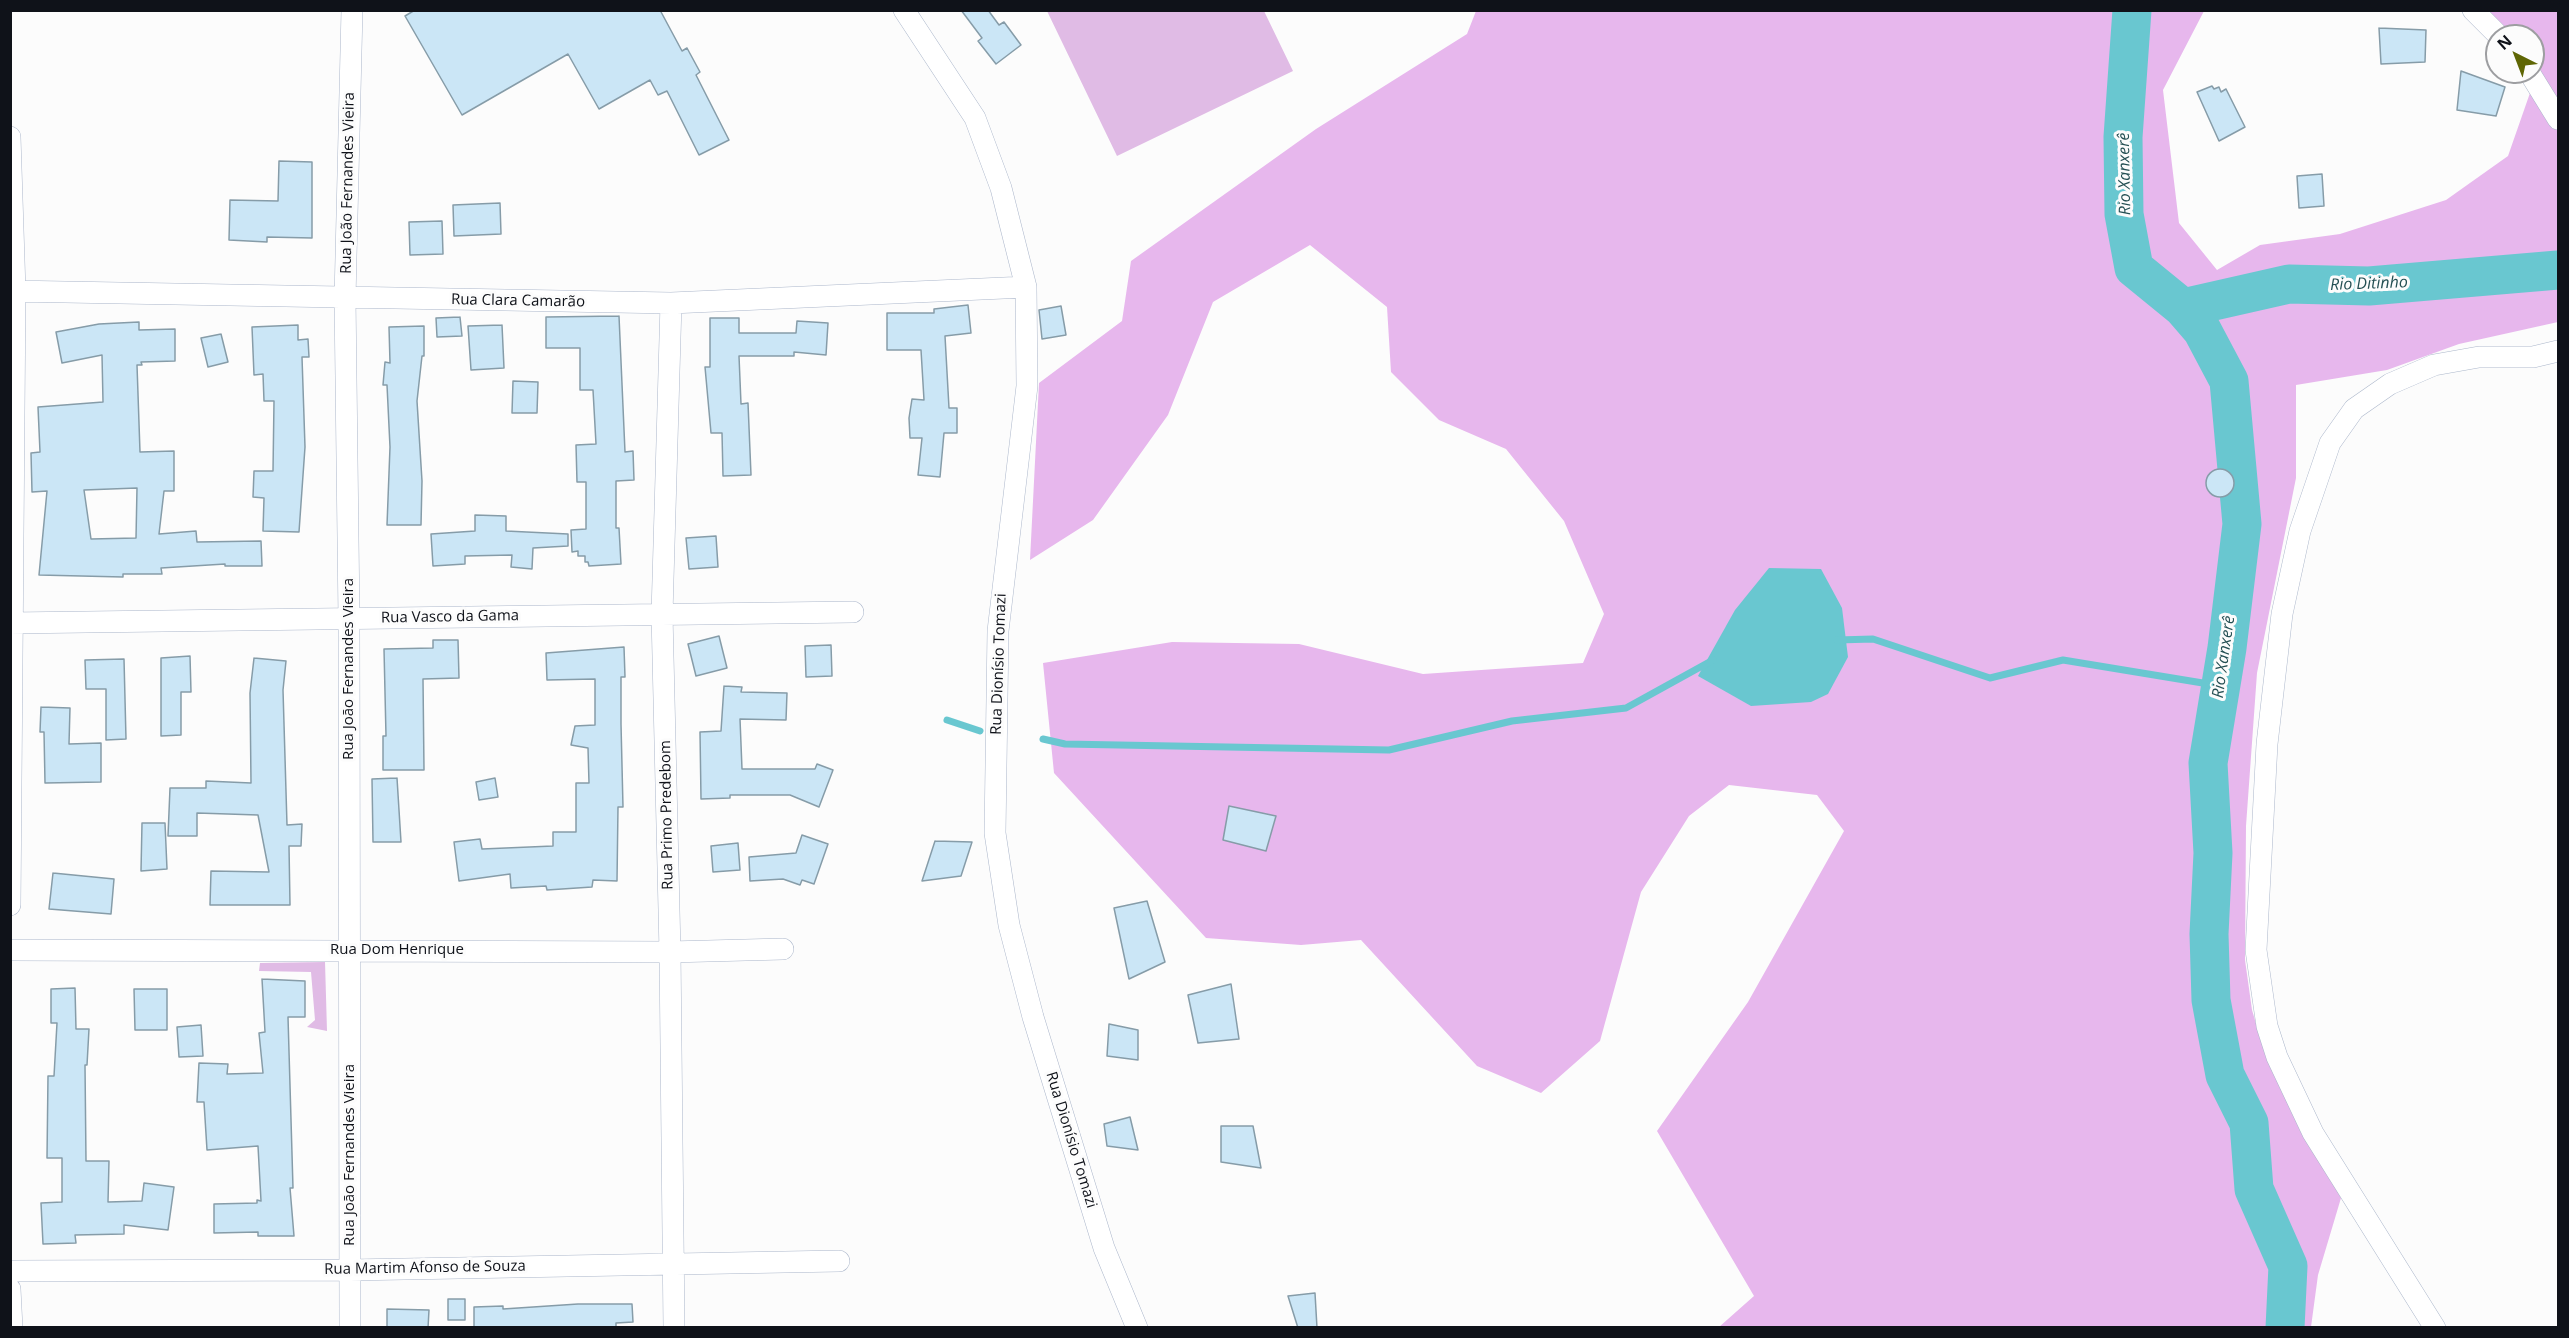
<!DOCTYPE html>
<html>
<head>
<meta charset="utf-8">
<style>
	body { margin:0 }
	#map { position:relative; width:2569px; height:1338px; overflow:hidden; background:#fcfcfc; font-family:"Open Sans",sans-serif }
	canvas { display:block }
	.frame { position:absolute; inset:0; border:12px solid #0f1219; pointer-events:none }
	.north { position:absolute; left:2485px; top:24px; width:60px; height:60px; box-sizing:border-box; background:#fcfcfc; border:2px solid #9d9ea1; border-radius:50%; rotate:318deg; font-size:16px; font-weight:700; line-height:24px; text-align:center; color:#0f1219 }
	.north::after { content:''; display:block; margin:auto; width:21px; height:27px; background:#5f6605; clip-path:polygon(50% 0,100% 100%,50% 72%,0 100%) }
</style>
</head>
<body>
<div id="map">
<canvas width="2569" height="1338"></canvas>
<div class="frame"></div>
<div class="north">N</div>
</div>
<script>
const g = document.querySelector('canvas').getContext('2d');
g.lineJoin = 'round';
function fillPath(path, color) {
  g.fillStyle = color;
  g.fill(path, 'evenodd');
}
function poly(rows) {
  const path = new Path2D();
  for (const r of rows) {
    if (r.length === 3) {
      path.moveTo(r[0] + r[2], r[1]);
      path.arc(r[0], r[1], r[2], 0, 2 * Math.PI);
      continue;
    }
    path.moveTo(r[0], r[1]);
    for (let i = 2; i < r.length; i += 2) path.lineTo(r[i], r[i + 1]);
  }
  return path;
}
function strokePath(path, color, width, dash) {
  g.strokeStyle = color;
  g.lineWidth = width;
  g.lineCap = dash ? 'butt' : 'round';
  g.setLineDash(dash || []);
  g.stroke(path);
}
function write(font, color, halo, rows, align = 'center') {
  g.font = font + ' "Open Sans",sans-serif';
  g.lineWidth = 6;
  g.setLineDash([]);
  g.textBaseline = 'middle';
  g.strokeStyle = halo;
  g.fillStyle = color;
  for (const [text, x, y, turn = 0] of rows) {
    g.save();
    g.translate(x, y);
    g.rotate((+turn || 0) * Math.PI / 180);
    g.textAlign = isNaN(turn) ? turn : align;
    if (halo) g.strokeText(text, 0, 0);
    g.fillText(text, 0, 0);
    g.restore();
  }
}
fillPath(poly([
	[1047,11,1264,11,1293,71,1117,156],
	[325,962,327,1031,307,1027,315,1020,311,972,259,971,260,963]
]), '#e0bbe5');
fillPath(poly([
	[1476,11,2204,11,2163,90,2179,223,2217,270,2260,245,2340,234,2446,200,2508,156,2538,70,2533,63,2533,36,2510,36,2483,11,2558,11,2558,322,2459,344,2387,370,2296,385,2296,478,2257,673,2246,826,2245,960,2252,1010,2262,1044,2341,1198,2318,1275,2311,1327,1719,1327,1754,1296,1657,1131,1748,1002,1844,831,1817,795,1729,785,1689,816,1641,892,1600,1041,1541,1093,1477,1066,1361,940,1301,945,1206,938,1054,773,1043,663,1172,642,1299,644,1423,674,1583,663,1604,614,1564,521,1506,449,1439,420,1391,372,1387,307,1310,245,1213,302,1168,415,1093,520,1030,560,1039,383,1122,321,1131,261,1316,129,1467,34]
]), '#e7b7ed');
fillPath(poly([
	[1769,568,1821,569,1842,608,1848,657,1828,694,1811,702,1751,706,1698,676,1735,610]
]), '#69c7d0');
strokePath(poly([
	[1837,640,1873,639,1990,678,2063,660,2221,686],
	[947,720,980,731],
	[1043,739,1065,744,1389,750,1512,721,1626,708,1713,660]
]), '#69c7d0', 7);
strokePath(poly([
	[2132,10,2123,137,2124,214,2134,268,2183,308,2202,330,2229,381,2242,524,2227,648,2208,763,2213,853,2209,934,2211,1000,2225,1075,2249,1123,2254,1189,2288,1266,2285,1328],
	[2183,308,2289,284,2369,286,2558,270]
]), '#69c7d0', 39);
const building = poly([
	[415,10,660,10,682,51,687,48,700,72,696,75,729,140,699,155,667,91,658,95,650,80,599,109,568,54,462,115,405,16,415,10],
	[961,10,988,10,999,25,1004,22,1021,45,996,64,978,41,982,38,961,10],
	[2379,28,2426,30,2425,62,2381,64,2379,28],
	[2461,71,2505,87,2496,116,2457,110,2461,71],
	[2212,86,2214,89,2219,87,2221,92,2226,89,2245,127,2219,141,2197,92,2212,86],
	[279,161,312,162,312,238,267,237,267,242,229,240,230,200,278,201,279,161],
	[2322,174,2324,206,2299,208,2297,176,2322,174],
	[500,203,501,234,454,236,453,205,500,203],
	[442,221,443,254,410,255,409,222,442,221],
	[968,305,971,333,945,336,949,408,957,408,957,433,944,433,940,477,918,475,922,438,910,438,909,418,912,399,924,400,921,350,887,350,887,313,934,313,934,309,968,305],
	[1061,306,1066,335,1042,339,1039,310,1061,306],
	[619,316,625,452,633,451,634,480,616,481,616,528,619,528,621,564,589,566,588,562,585,562,585,556,578,556,578,551,572,552,571,530,586,529,586,482,577,482,576,445,596,444,593,390,580,390,580,348,546,348,546,317,619,316],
	[460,317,462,336,437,337,436,318,460,317],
	[710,318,739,318,739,333,796,333,797,321,828,323,826,355,794,352,794,356,739,356,741,404,748,403,751,475,723,476,722,433,711,433,705,367,710,367,710,318],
	[139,322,139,330,175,329,175,361,141,362,142,365,137,365,140,452,174,451,174,491,164,491,159,534,196,531,197,542,261,541,262,566,225,566,225,564,161,568,162,574,123,574,123,577,39,575,47,491,32,492,31,453,40,452,38,407,103,402,102,355,62,363,56,332,99,324,139,322],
	[137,488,136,538,91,539,84,490,137,488],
	[298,325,298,340,308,339,309,357,302,357,305,447,299,532,263,531,264,498,253,497,254,471,273,471,274,401,264,401,263,374,254,375,252,327,298,325],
	[502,325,504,368,471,370,468,326,502,325],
	[424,326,424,356,422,356,417,401,422,481,421,525,387,525,390,447,387,385,383,385,385,362,390,363,389,327,424,326],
	[221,334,228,362,208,367,201,338,221,334],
	[513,381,538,382,537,413,512,413,513,381],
	[2220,483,14],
	[475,515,506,516,506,531,568,534,568,546,533,548,532,569,511,567,512,555,465,556,465,564,433,566,431,534,475,531,475,515],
	[716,536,718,567,689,569,686,538,716,536],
	[719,636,727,668,696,676,688,644,719,636],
	[433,640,458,640,459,678,423,679,424,770,383,770,383,736,386,736,384,649,433,648,433,640],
	[831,645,832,676,806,677,805,646,831,645],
	[624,647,625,677,621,677,621,724,623,807,618,807,617,881,593,880,592,887,547,890,546,886,511,888,510,874,459,881,454,842,480,839,482,849,553,846,553,832,576,832,576,783,589,783,588,748,571,745,575,726,595,725,595,679,547,680,546,653,624,647],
	[190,656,191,692,181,692,181,735,161,736,161,658,190,656],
	[254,658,286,661,283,690,287,825,302,824,301,846,289,846,290,905,210,905,211,871,269,872,258,815,197,813,197,836,168,836,170,788,206,788,206,781,251,783,250,693,254,658],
	[124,659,126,739,106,740,106,689,86,689,85,660,124,659],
	[724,686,742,687,741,692,787,693,786,720,740,719,742,769,815,769,817,764,833,770,819,807,790,795,730,795,730,798,701,799,700,732,721,731,724,686],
	[41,707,70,708,69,744,101,743,101,782,45,783,44,732,40,732,41,707],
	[397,778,401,842,373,842,372,779,397,778],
	[495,778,498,797,479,800,476,782,495,778],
	[1229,806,1276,816,1266,851,1223,840,1229,806],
	[142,823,165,823,167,869,141,871,142,823],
	[802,835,828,844,814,884,802,880,800,885,783,879,750,881,749,857,796,853,802,835],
	[935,841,972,842,961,876,922,881,935,841],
	[738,843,740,870,713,872,711,846,738,843],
	[53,873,114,879,111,914,49,909,53,873],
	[1147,901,1165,962,1129,979,1114,908,1147,901],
	[262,979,305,981,305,1017,288,1017,293,1188,290,1188,294,1236,258,1236,258,1232,214,1233,214,1204,257,1203,257,1200,261,1201,258,1146,207,1150,204,1102,197,1102,199,1063,228,1064,227,1074,263,1073,259,1033,265,1032,262,979],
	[1231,984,1239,1039,1198,1043,1188,995,1231,984],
	[75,988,76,1029,89,1029,87,1065,85,1065,86,1161,109,1161,108,1202,142,1201,144,1183,174,1187,168,1230,124,1225,124,1234,75,1235,76,1243,43,1244,41,1203,62,1202,62,1158,47,1158,48,1076,54,1076,57,1023,51,1023,51,989,75,988],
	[134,989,167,989,167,1030,135,1030,134,989],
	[1109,1024,1138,1030,1138,1060,1107,1056,1109,1024],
	[201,1025,203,1056,179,1057,177,1027,201,1025],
	[1130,1117,1138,1150,1107,1146,1104,1124,1130,1117],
	[1221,1126,1253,1126,1261,1168,1221,1162,1221,1126],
	[1315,1293,1317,1328,1298,1328,1288,1296,1315,1293],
	[448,1299,465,1299,465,1320,448,1320,448,1299],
	[578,1304,632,1304,633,1322,616,1323,616,1328,474,1328,474,1307,503,1306,503,1309,578,1304],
	[387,1309,429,1310,428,1328,387,1328,387,1309]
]);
fillPath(building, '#cbe6f6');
strokePath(building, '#869ca8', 1.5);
const minor = poly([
	[904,10,975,118,1001,188,1026,287,1027,386,998,631,995,833,1009,925,1033,1017,1104,1248,1137,1328],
	[2473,10,2499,36],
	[2529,72,2558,119],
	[10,137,15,291,10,905],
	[10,291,671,303,1026,287],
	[671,303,662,614,670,952,674,1328],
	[10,623,853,612],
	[10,950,670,952,783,949],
	[10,1271,350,1270,839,1261],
	[10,1289,12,1328],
	[350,1328,349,618,345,298,352,10],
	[2435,1328,2313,1133,2277,1057,2267,1026,2256,950,2267,744,2282,614,2300,531,2330,443,2354,409,2390,384,2434,365,2479,357,2533,357,2558,351]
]);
strokePath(minor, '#acb7cb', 22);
strokePath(minor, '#fff', 21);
write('15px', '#0f1219', '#fcfcfc', [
	["Rua João Fernandes Vieira",348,183,-89],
	["Rua Clara Camarão",518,301,1],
	["Rua Vasco da Gama",450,617,-1],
	["Rua Dionísio Tomazi",999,664,-88],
	["Rua João Fernandes Vieira",349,669,-90],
	["Rua Primo Predebom",667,815,-91],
	["Rua Dom Henrique",397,950],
	["Rua Dionísio Tomazi",1071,1140,73],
	["Rua João Fernandes Vieira",350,1155,-90],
	["Rua Martim Afonso de Souza",425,1268,-1]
]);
write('italic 16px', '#244f53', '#fcfcfc', [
	["Rio Xanxerê",2125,174,-91],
	["Rio Ditinho",2369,284,-2],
	["Rio Xanxerê",2224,657,-82]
]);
</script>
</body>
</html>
